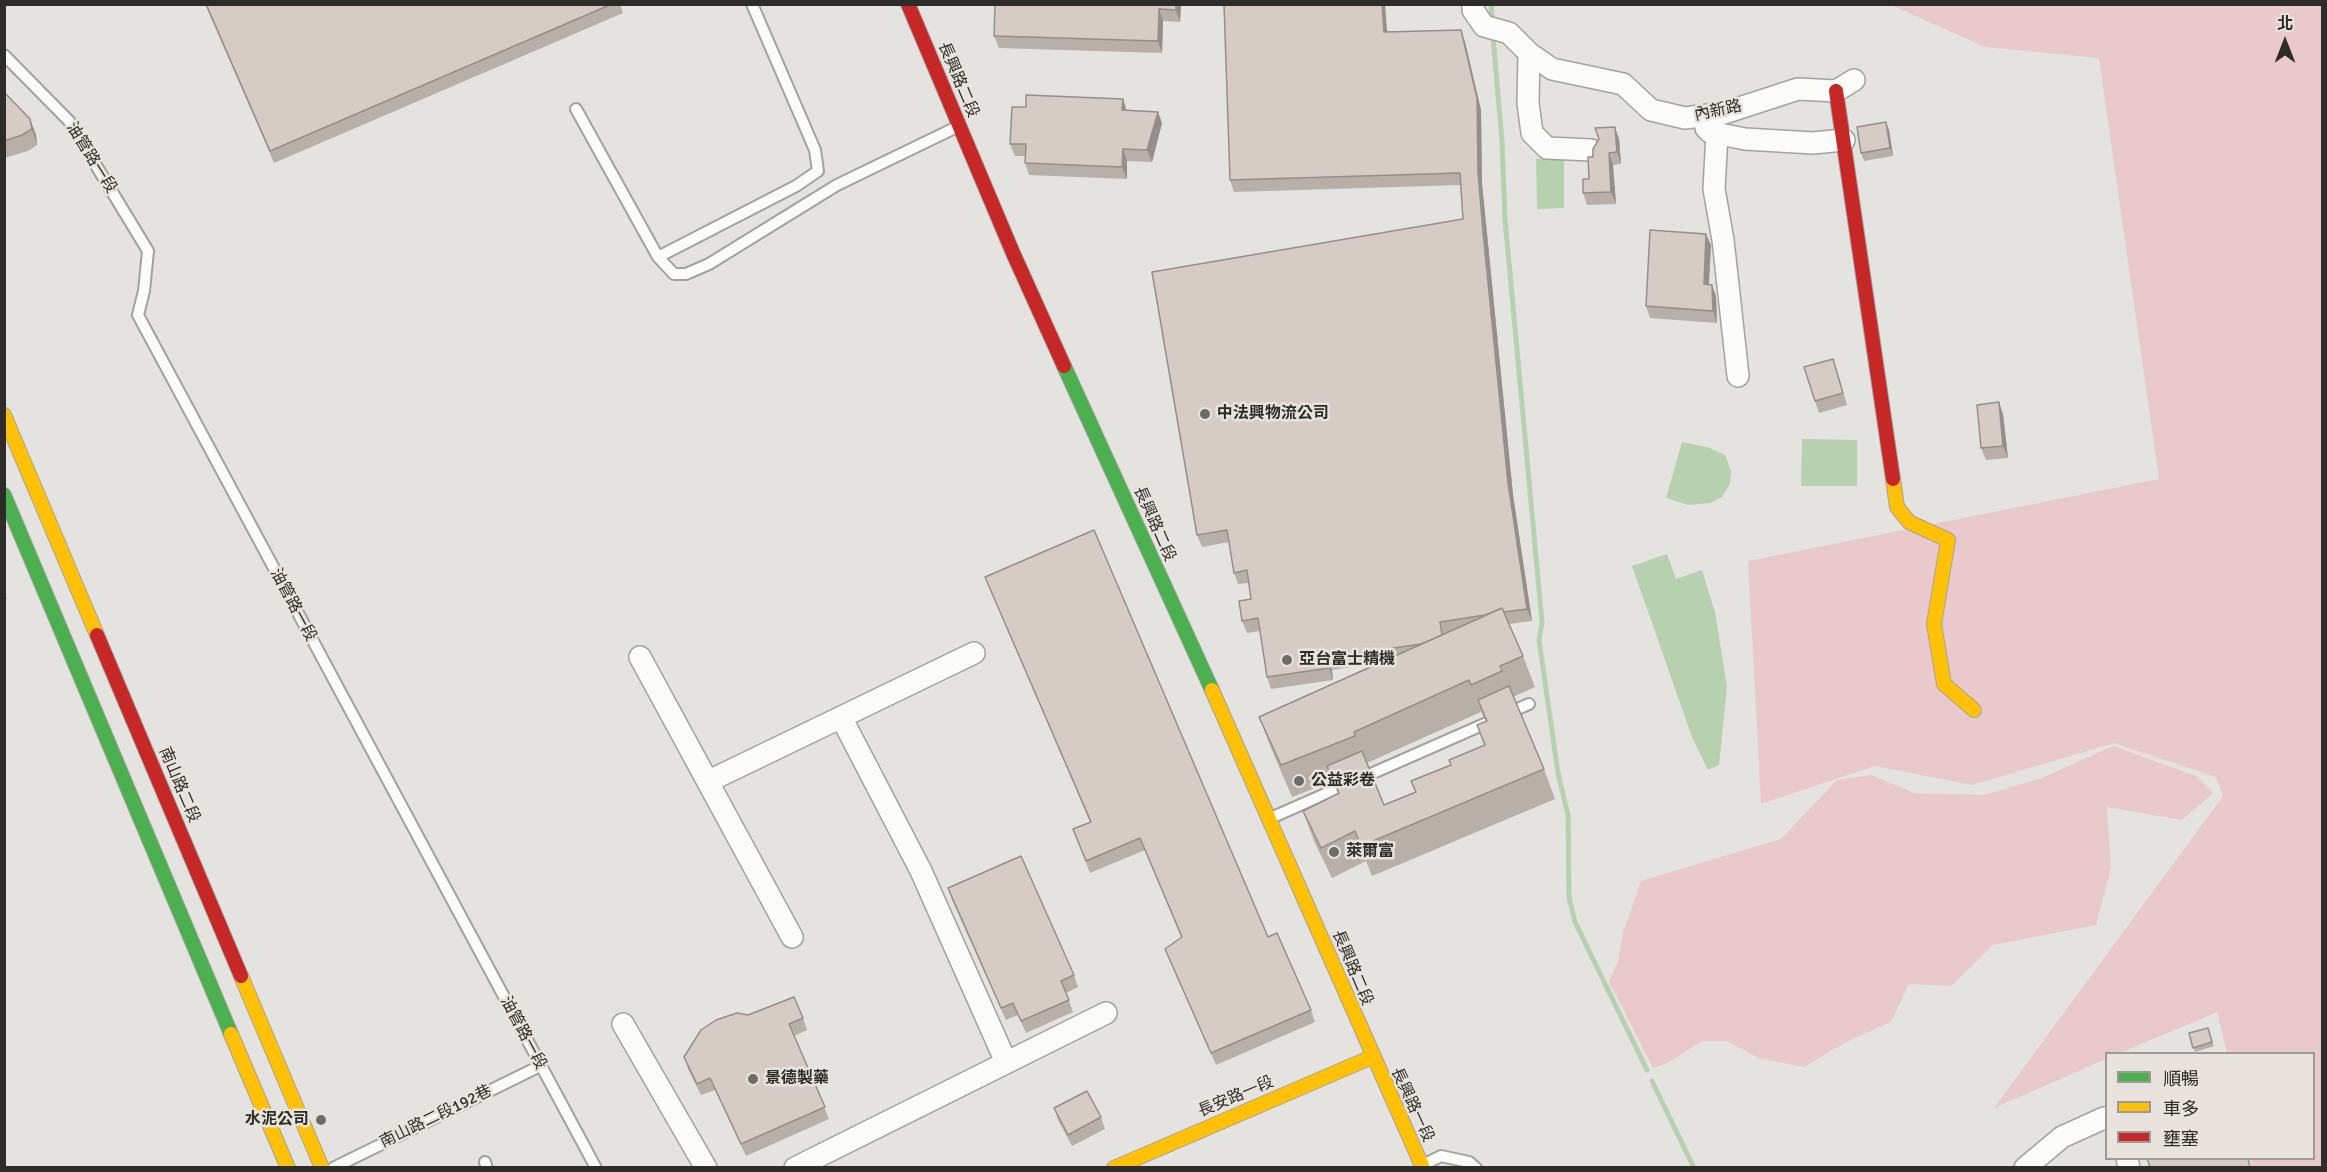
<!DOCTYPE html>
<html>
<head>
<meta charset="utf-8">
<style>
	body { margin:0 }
	#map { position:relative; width:2327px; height:1172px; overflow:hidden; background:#e5e3e0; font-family:Signika,"Noto Sans TC",sans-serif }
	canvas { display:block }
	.frame { position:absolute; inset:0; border:6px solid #2e2c29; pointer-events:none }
	.legend { position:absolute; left:2105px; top:1052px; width:210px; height:108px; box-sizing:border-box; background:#e8e3dd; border:2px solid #9e9a95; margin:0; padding:8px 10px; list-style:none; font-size:18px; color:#2e2c29 }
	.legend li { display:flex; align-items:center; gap:12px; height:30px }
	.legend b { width:30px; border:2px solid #9e9a95 }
	.north { position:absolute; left:2255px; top:12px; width:60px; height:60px; -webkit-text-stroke:4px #e8e3dd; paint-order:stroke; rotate:0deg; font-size:16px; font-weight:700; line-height:24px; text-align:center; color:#2e2c29 }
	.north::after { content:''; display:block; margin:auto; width:21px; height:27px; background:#2e2c29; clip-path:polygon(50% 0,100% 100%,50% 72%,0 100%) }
</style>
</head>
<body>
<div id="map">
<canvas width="2327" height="1172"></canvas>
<div class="frame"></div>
<ul class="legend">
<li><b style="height:8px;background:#4caf50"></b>順暢</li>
<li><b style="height:8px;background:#ffc107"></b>車多</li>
<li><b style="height:8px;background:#c62828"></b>壅塞</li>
</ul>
<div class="north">北</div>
</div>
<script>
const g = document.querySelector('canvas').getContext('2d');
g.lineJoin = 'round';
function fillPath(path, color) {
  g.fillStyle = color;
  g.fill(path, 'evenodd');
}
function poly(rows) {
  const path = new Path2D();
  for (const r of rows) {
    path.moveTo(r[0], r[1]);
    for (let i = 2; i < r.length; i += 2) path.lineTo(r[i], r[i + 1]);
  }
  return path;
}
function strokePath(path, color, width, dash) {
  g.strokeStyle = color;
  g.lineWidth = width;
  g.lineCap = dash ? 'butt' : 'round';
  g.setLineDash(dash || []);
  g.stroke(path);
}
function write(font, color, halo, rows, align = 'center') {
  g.font = font + ' Signika,"Noto Sans TC",sans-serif';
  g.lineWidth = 5;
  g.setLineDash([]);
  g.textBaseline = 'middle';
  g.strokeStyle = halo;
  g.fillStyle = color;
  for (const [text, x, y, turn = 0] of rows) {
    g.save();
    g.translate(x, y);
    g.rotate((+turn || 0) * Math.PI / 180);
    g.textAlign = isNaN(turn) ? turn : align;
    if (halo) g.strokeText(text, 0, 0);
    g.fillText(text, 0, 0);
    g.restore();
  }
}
fillPath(poly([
	[1891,5,2322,5,2322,1167,2252,1167,2250,1159,2314,1158,2314,1054,2227,1053,2217,1012,2120,1053,2106,1054,2106,1059,1994,1108,2223,796,2216,777,2114,743,1972,785,1875,766,1761,804,1748,561,2159,479,2099,58,1985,47],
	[2113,746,2196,776,2213,793,2182,820,2107,807,2111,868,2096,925,1993,945,1951,986,1909,984,1891,1022,1846,1042,1804,1067,1758,1058,1727,1041,1703,1041,1667,1063,1653,1068,1609,981,1618,961,1623,933,1641,881,1781,839,1837,780,1871,775,1914,793,1984,795,2042,778]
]), '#e9c9cb');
fillPath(poly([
	[1536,159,1564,159,1564,208,1537,209],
	[1802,439,1857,440,1857,486,1801,486],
	[1682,442,1710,448,1725,455,1731,471,1730,484,1722,497,1710,503,1688,505,1666,498],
	[1667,554,1676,579,1702,570,1715,612,1727,687,1719,765,1708,770,1692,737,1632,566]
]), '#b7d1b0');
strokePath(poly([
	[1491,4,1492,20],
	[1493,37,1502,141,1505,219,1542,622,1539,640,1558,773,1568,815,1569,897,1575,922,1647,1070],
	[1652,1081,1694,1168]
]), '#b7d1b0', 5);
const lane = poly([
	[4,55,69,121,148,251,144,291,138,315,596,1168],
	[576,109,658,257,674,274,686,274,709,264,837,185,959,126],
	[658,257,796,186,818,171,815,150,752,4],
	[1506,714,1529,704],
	[1273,817,1489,722],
	[485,1162,487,1168],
	[1423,1165,1441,1156,1469,1162,1476,1168],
	[333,1168,540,1066]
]);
const street = poly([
	[1473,4,1473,10,1484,26,1509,33,1529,53,1552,69,1623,84,1651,110,1685,118,1724,113,1798,89,1836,91,1854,80],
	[1529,53,1528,103,1532,133,1547,148,1591,150],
	[1706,128,1710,132,1745,139,1813,143,1844,140],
	[1717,134,1714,189,1723,240,1738,376],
	[640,657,792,937],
	[841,717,921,871,1006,1062],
	[709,781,974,653],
	[623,1024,706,1168],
	[2127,1158,2129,1168],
	[795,1168,1106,1013],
	[2025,1168,2062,1137,2104,1118,2106,1119]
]);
const fast = poly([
	[1064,366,1212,690],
	[4,495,231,1034]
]);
const slow = poly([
	[4,415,97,635],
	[1893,479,1897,507,1909,522,1948,540,1934,624,1944,684,1974,710],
	[1212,690,1423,1168],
	[241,976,322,1168],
	[231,1034,288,1168],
	[1114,1168,1372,1057]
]);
const jam = poly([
	[908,4,1013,253,1064,366],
	[1836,91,1893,479],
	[97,635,241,976]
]);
strokePath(lane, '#a4a29f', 14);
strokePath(street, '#a4a29f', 24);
strokePath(fast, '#a4a29f', 16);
strokePath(slow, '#a4a29f', 16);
strokePath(jam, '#a4a29f', 16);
strokePath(lane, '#fbfbfa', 10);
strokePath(street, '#fbfbfa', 21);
strokePath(fast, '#4caf50', 14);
strokePath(slow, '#ffc107', 14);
strokePath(jam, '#c62828', 14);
fillPath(poly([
	[205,4,620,4,623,13,274,163],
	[995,4,1181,4,1180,22,1163,21,1162,53,999,48,994,36],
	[1387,32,1465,42,1481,110,1482,184,1488,244,1513,495,1532,621,1509,624,1523,656,1535,687,1513,697,1544,769,1555,799,1372,876,1366,861,1332,878,1314,841,1303,811,1338,794,1333,781,1292,797,1271,748,1259,717,1379,663,1332,670,1333,680,1271,689,1267,677,1260,631,1247,633,1242,621,1251,599,1249,583,1238,584,1234,573,1229,542,1202,547,1197,535,1463,219,1461,185,1234,192,1230,180],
	[1481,712,1486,722,1477,725,1484,745,1451,765,1411,781,1415,792,1384,805,1367,763],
	[4,92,30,119,36,135,37,145,28,151,4,158],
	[1127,111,1162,123,1152,162,1127,161,1127,179,1029,175,1025,163,1025,156,1015,156,1010,144],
	[1886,122,1889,130,1893,156,1864,161,1861,153],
	[1595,128,1619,139,1621,164,1613,165,1616,204,1587,205,1583,193,1589,179,1593,157,1599,140],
	[1711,245,1709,284,1712,285,1716,296,1717,323,1650,318,1646,306],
	[1837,371,1847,405,1819,413,1815,401],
	[2003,414,2008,458,1986,460,1981,448],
	[985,577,1268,937,1311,1010,1315,1022,1216,1065,1170,961,1165,949,1181,937,1145,850,1090,873,1073,829,1090,822],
	[4,591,7,599,4,600],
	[948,888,1074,975,1078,987,1066,993,1073,1012,1026,1033,1018,1015,1006,1020,952,900],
	[748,1015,803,1018,807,1030,794,1036,829,1119,746,1156,715,1090,701,1095,688,1069,684,1057],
	[2208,1028,2214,1046,2195,1052,2189,1033],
	[1054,1108,1101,1117,1105,1129,1072,1146,1058,1120]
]), '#b8afa9');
fillPath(poly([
	[1176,4,1181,4,1180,22,1176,10],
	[1382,4,1385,4,1388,44,1384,32],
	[1159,9,1163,21,1162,53,1158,41],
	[1461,30,1465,42,1481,110,1482,184,1488,244,1513,495,1532,621,1527,609,1508,483,1478,172],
	[1123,99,1127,111,1122,110],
	[1158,112,1162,123,1152,162,1147,150],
	[30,119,36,135,37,145,32,129],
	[1886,122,1889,130,1893,156,1890,148],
	[1615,127,1619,139,1621,164,1617,152],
	[1123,149,1127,161,1127,179,1122,167],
	[1609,153,1613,165,1616,204,1611,192],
	[1706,234,1711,245,1708,296,1704,284],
	[1712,285,1716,296,1717,323,1713,311],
	[1999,402,2003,414,2008,458,2003,446],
	[1327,658,1332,670,1333,680,1329,668]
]), '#968e8a');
const building = poly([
	[206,4,612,4,270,151,206,4],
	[995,4,1176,4,1176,10,1159,9,1158,41,994,36,995,4],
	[1224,4,1382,4,1384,32,1461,30,1477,98,1478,172,1483,232,1508,483,1527,609,1504,612,1502,608,1485,615,1440,622,1442,635,1421,644,1327,658,1329,668,1267,677,1258,618,1242,621,1239,601,1251,599,1247,570,1234,573,1227,530,1197,535,1152,272,1463,219,1460,173,1230,180,1224,4],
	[4,92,30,119,32,129,22,135,4,141,4,92],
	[1026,95,1123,99,1122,110,1158,112,1147,150,1123,149,1122,167,1025,163,1026,144,1010,144,1012,107,1026,107,1026,95],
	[1886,122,1890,148,1861,153,1857,127,1886,122],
	[1615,127,1617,152,1609,153,1611,192,1583,193,1583,179,1589,179,1588,157,1593,157,1593,149,1599,139,1595,128,1615,127],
	[1650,230,1706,234,1704,284,1712,285,1713,311,1646,306,1650,230],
	[1833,359,1843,393,1815,401,1804,367,1833,359],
	[1999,402,2003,446,1981,448,1977,405,1999,402],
	[1094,530,1268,937,1277,933,1311,1010,1211,1053,1165,949,1182,937,1140,838,1086,861,1073,829,1091,822,985,577,1094,530],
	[1502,608,1523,656,1500,666,1502,671,1471,685,1469,680,1354,732,1355,736,1281,765,1259,717,1502,608],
	[1509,686,1544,769,1361,846,1355,831,1321,848,1303,811,1339,793,1327,766,1362,751,1384,805,1416,792,1411,781,1451,765,1449,760,1485,745,1477,725,1487,721,1478,700,1509,686],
	[1021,856,1074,975,1061,981,1069,1000,1021,1021,1013,1003,1001,1008,948,888,1021,856],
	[794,997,803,1018,789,1024,825,1107,741,1144,710,1078,697,1084,684,1057,701,1030,716,1020,737,1013,748,1015,794,997],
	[2208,1028,2212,1042,2193,1048,2189,1033,2208,1028],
	[1087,1091,1101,1117,1068,1135,1054,1108,1087,1091],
	[2147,1158,2248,1158,2250,1167,2150,1167,2147,1158]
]);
fillPath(building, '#d6cbc5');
strokePath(building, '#968e8a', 1.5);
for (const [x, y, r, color] of [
	[1205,414,6,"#6e6c69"],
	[1287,660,6,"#6e6c69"],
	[1299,781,6,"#6e6c69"],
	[1334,852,6,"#6e6c69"],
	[753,1079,6,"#6e6c69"],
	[321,1120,6,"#6e6c69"]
]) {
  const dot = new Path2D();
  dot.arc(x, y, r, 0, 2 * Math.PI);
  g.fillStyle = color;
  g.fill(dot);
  strokePath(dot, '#e8e3dd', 2);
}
write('16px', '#2e2c29', '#e8e3dd', [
	["長興路二段",958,80,67],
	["內新路",1718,111,-12],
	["油管路一段",91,158,58],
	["長興路二段",1154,524,66],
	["油管路一段",293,605,62],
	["南山路二段",179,785,67],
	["長興路二段",1352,968,67],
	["油管路一段",523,1033,62],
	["長安路一段",1236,1097,-23],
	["長興路一段",1412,1105,65],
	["南山路二段192巷",436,1117,-26]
]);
write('bold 16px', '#2e2c29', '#e8e3dd', [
	["中法興物流公司",1217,414],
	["亞台富士精機",1299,660],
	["公益彩卷",1311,781],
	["萊爾富",1346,852],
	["景德製藥",765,1079],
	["水泥公司",309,1120,"right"]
], 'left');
</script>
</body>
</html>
